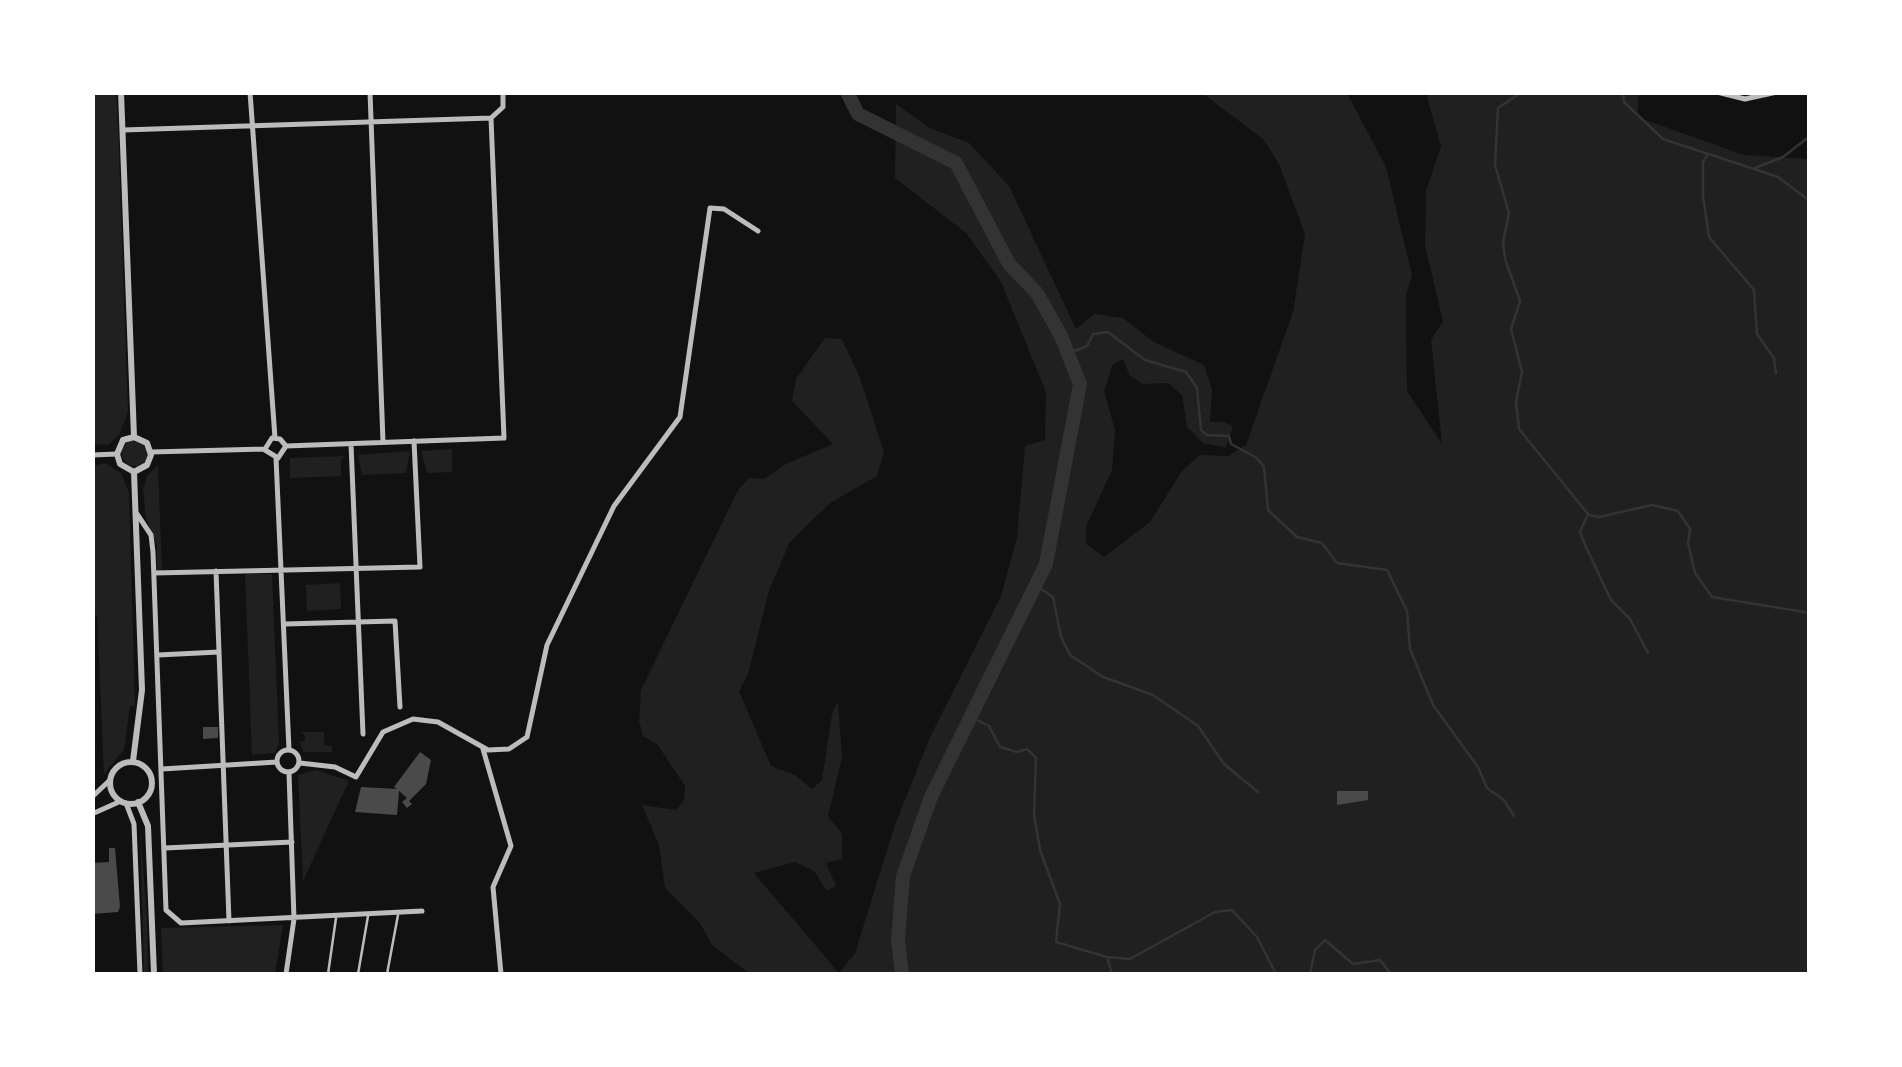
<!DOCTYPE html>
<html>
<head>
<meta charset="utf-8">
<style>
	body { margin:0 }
	#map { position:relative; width:1902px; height:1067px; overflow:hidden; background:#111; font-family:Roboto,sans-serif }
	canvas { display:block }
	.frame { position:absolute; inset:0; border:95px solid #fff; pointer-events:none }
</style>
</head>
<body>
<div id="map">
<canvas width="1902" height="1067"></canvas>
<div class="frame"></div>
</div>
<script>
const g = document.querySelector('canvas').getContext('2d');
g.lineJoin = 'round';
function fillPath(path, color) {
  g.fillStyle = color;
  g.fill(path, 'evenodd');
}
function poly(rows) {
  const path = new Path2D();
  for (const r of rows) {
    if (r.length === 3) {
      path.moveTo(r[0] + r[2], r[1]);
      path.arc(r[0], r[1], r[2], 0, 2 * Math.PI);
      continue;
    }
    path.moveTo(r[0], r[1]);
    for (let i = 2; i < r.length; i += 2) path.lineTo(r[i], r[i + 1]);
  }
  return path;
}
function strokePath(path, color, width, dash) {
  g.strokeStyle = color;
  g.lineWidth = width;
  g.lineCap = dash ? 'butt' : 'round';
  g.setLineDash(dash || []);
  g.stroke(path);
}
fillPath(poly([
	[93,92,116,93,118,125,128,412,119,435,108,445,92,444],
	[1202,93,1347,93,1386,167,1412,275,1406,295,1407,391,1442,444,1431,340,1443,322,1425,245,1426,191,1441,146,1427,98,1430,93,1639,93,1637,117,1744,155,1809,159,1809,974,750,974,712,945,700,923,665,888,659,845,642,805,676,810,684,800,685,786,657,744,643,736,639,721,641,690,738,490,749,478,764,479,786,464,833,444,792,401,796,379,825,338,842,339,860,378,884,452,877,476,830,503,790,542,769,590,748,674,739,691,771,766,795,775,812,789,822,780,832,714,838,701,842,758,828,816,842,834,842,859,826,863,836,886,827,891,814,871,795,862,754,873,839,973,855,953,895,825,931,735,1001,596,1017,537,1025,446,1045,440,1046,392,1001,282,966,233,895,178,896,104,930,128,969,143,1009,186,1076,329,1094,314,1123,318,1154,342,1204,365,1212,390,1210,422,1225,422,1233,427,1226,448,1203,443,1187,427,1182,395,1168,383,1143,384,1130,376,1123,359,1113,364,1104,391,1115,430,1112,470,1086,527,1086,544,1104,557,1150,522,1182,471,1200,455,1228,456,1246,445,1293,312,1305,234,1279,164,1263,139],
	[135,453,13],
	[452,449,452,472,427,473,421,451],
	[410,451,406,473,362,475,358,455],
	[345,456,341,460,341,476,290,478,290,458],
	[105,463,121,473,129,493,135,706,130,706,124,750,104,774,97,615,92,614,92,466],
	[158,465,162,571,157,571,157,546,146,518,143,489,147,476],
	[245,574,272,574,279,744,275,753,252,755],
	[340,583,341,609,307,611,306,585],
	[300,732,324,732,324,745,332,746,332,752,303,752,300,741,305,741,305,735],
	[316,770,349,781,303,881,298,775],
	[140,828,147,921,148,974,144,974],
	[283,925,275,974,163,974,161,928]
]), '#202020');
strokePath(poly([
	[1522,92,1498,108,1495,165,1509,213,1503,242,1505,259,1520,301,1511,329,1522,372,1516,402,1519,429,1588,514],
	[1623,92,1624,102,1663,139,1778,177,1810,201],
	[1708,154,1703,162,1703,196,1709,237,1754,290,1757,334,1774,358,1776,373],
	[1755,168,1783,157,1810,136],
	[1069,353,1087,346,1093,334,1108,332,1145,360,1186,372,1197,388,1201,430,1207,435,1229,436,1231,444,1257,458,1264,467,1268,510,1297,537,1322,543,1337,563,1387,570,1407,611,1410,649,1433,705,1478,767,1487,788,1504,800,1514,816],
	[1589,515,1599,517,1652,505,1678,511,1690,529,1688,543,1695,573,1712,597,1810,613],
	[1587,516,1580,532,1585,545,1611,600,1630,619,1648,653],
	[1038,587,1053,597,1061,637,1070,655,1103,677,1153,695,1198,726,1224,764,1258,792],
	[969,716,989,726,1000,747,1017,752,1027,749,1036,758,1034,815,1040,850,1060,904,1056,942,1107,957,1130,959,1215,912,1232,910,1257,937,1276,974],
	[1107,957,1112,974],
	[1310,974,1315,950,1325,940,1353,964,1380,960,1391,974]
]), '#333', 2.5);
strokePath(poly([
	[847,92,858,114,956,163,1009,264,1037,293,1061,336,1080,384,1046,564,931,797,903,876,898,940,902,974]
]), '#333', 14);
fillPath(poly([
	[203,727,218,727,218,738,203,739],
	[420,752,431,760,426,784,409,801,412,804,407,808,402,802,407,798,399,791,397,815,355,812,361,787,397,789,394,787],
	[1337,791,1368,791,1368,800,1337,805],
	[109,848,115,848,120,907,118,912,92,914,92,863,109,862]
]), '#4a4a4a');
strokePath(poly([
	[328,974,336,918],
	[358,974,368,916],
	[387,974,398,915]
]), '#bcbcbc', 2.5);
strokePath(poly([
	[250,92,275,438],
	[370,92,383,442],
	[1717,92,1745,99,1777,92],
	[491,118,503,107,503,92],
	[123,130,491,118],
	[351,444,363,734],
	[286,446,504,438,491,118],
	[265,449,272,438,280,439,286,446],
	[265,450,278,458,286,446],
	[151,452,265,449],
	[92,455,117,454],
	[276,458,289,750],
	[137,514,151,535,153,552,166,910,181,923,422,911],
	[216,571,229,921],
	[154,573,420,567,414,441],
	[285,624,395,621,400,707],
	[158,655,219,652],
	[483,749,511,846,493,887,501,974],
	[288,761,11],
	[300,763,335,767,356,777,383,732,413,719,438,722,488,750,509,749,527,737,547,645,614,506,680,417,710,208,724,209,758,231],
	[162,769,277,762],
	[92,797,110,780],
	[126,803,134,824,140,974],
	[92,814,121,801],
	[165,848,292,842],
	[286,974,294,919,289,773]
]), '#bcbcbc', 5);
strokePath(poly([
	[121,92,134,437],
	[134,437,147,443,151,455,147,465,134,472],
	[134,472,120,464,117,454,123,440,134,437],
	[133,761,142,690,134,472],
	[131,783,21],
	[138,802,148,826,154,974]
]), '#bcbcbc', 6);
</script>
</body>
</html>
